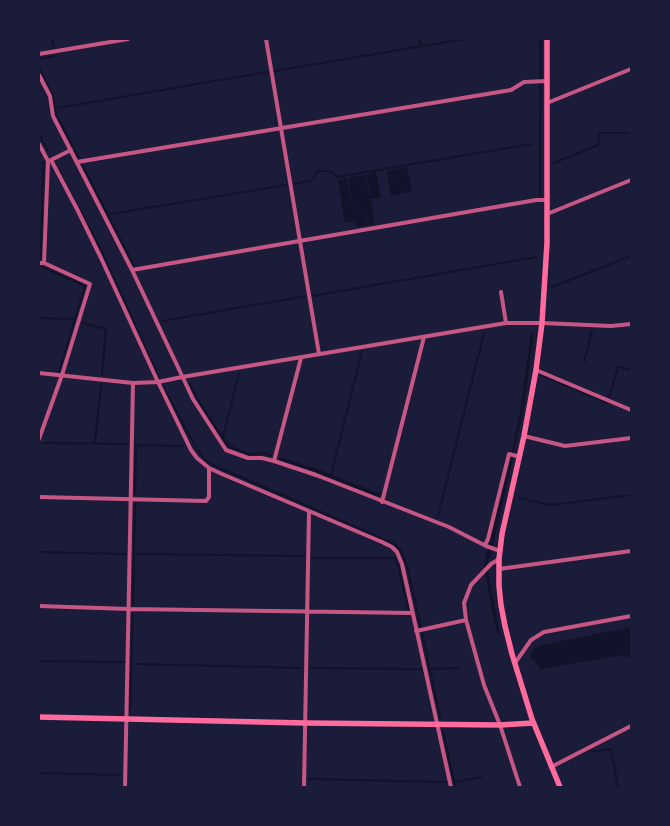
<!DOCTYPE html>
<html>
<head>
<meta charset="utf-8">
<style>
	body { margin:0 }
	#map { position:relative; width:670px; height:826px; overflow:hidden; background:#1b1b3a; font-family:Arial,sans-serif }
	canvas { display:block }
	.frame { position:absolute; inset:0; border:40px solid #1b1b3a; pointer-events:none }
</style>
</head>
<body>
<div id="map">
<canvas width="670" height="826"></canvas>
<div class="frame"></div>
</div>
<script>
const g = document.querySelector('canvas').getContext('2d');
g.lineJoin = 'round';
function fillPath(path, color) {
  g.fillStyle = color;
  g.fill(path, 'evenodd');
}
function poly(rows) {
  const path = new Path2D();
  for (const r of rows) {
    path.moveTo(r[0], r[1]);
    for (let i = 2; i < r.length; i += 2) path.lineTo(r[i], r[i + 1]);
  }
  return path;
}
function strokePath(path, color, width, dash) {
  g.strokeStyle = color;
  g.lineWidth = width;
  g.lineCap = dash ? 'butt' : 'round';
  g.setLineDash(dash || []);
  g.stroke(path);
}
fillPath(poly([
	[539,39,542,39,541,197,539,197],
	[407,167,412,192,406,193,403,175,405,193,391,196,387,171,394,170,397,184,395,170],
	[376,172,381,198,371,199,366,175],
	[365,175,370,200,368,201,371,201,375,224,369,225,363,201,368,225,357,227,352,204,354,203,352,203,348,178],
	[346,178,355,221,345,223,338,180],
	[531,333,534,333,523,412,492,551,490,558,488,559,488,572,500,634,497,634,484,568,485,559,512,452,521,406],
	[191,383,197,397,229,445,249,453,263,452,272,454,271,457,263,454,248,455,227,447,195,397,188,384],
	[279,457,318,469,380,494,379,497,318,473,279,460],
	[631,627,631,658,621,655,541,669,530,656,533,649,542,645]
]), '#12122b');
strokePath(poly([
	[52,39,54,48],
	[420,39,421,46],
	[39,59,54,56],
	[39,68,52,94,56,115,79,158],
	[274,71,464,39],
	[58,108,267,72],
	[39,134,48,151],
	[554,163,598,145,599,133,631,133],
	[83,166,134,266],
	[59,171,102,252,159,378],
	[294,184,313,180,317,171,330,171,337,177,532,144],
	[110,214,287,185],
	[41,258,43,162],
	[42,267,85,286,59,372],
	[552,287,631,256],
	[312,296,536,257],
	[39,318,75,319],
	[162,321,306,296],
	[82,323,106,329,102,375],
	[584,362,592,331],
	[541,375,608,403],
	[163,387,197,449,205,460,213,465,301,503,394,544,401,551,408,570,421,628],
	[609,398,618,367,631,370],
	[223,437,239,373],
	[41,443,128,444],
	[95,443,101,383],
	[331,475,362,351],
	[135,495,136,445,183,446],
	[519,498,551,505,631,495],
	[438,516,484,333],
	[39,552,126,554],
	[137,554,304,556],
	[312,558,395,558,396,562,398,564,408,608],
	[133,604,135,504],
	[422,632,440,718],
	[39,661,124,662],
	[137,664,301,668],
	[311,668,422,669],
	[430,669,459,668],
	[130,711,133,614],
	[443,731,455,787],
	[590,752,611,749,618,787],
	[39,773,121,775],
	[309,779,445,782],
	[454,782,481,777]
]), '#12122b', 2);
strokePath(poly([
	[266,39,319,354],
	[39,54,128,39],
	[39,75,50,96,53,116,132,270,193,399,226,450,248,458,262,458,274,461,316,475,449,527,486,546,500,551],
	[547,103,631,69],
	[39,144,48,161,44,263],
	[51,160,77,209,101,258,158,382,191,450,197,458,209,468,222,474,382,542,392,547,397,552,402,564,451,787],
	[51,160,71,150],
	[77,162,511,90,524,82,547,81],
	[547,214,631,180],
	[39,263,44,263,90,284,62,375,39,439],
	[132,270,536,200,547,200],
	[501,292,506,323],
	[536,370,631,410],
	[39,373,133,383,158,382,182,377,506,323,542,323,611,326,631,324],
	[524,436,565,446,631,438],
	[274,461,301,358],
	[39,497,206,501,209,497,209,468],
	[382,502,424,337],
	[485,545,488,539,509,454,520,457],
	[499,559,491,564,471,585,464,603,466,620,484,685,500,725,520,787],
	[499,569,631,551],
	[39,606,129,609,413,613],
	[416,631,466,620],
	[515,663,531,640,544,632,631,616],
	[551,767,631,726],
	[125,787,133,383],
	[304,787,309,511]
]), '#c65784', 4);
strokePath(poly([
	[547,39,547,243,542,323,536,370,524,436,502,534,499,559,499,586,501,605,505,626,512,654,532,719,560,787],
	[39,717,305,723,500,725,533,723]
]), '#ff6b9d', 5.5);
</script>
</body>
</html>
